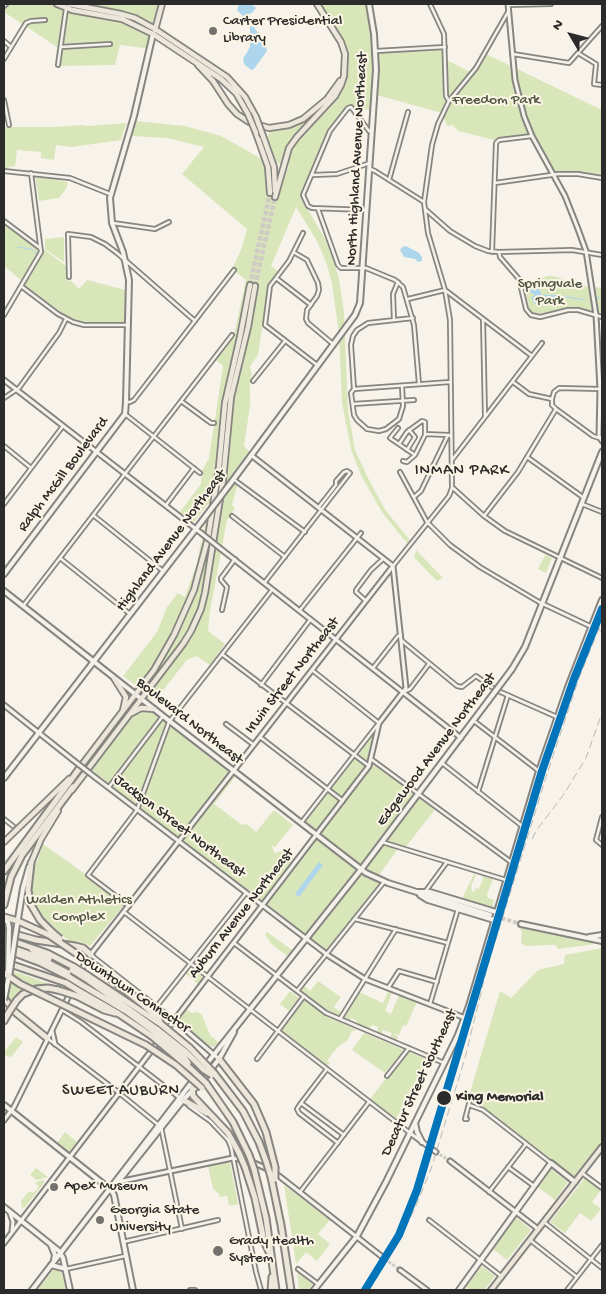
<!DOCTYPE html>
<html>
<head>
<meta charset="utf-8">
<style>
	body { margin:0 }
	#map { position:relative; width:606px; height:1294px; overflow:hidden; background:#f7f3ea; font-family:"Gochi Hand",sans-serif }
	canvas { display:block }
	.frame { position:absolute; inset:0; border:5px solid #2b2b2b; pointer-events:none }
	.north { position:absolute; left:546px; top:10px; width:50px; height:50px; -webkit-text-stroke:4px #fcf5e5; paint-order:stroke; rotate:307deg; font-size:14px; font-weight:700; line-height:20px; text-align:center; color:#2b2b2b }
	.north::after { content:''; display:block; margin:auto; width:18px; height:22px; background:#2b2b2b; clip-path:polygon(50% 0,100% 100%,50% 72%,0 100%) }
</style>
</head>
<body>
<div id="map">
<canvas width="606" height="1294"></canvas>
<div class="frame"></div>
<div class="north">N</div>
</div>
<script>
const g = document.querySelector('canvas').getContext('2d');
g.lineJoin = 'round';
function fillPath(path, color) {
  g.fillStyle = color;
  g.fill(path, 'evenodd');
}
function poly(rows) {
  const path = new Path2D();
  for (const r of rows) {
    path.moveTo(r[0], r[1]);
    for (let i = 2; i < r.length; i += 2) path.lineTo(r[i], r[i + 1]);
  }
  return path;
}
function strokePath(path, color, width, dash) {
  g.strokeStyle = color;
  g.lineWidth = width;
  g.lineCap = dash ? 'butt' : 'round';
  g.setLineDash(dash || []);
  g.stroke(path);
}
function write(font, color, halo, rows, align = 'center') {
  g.font = font + ' "Gochi Hand",sans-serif';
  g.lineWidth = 4;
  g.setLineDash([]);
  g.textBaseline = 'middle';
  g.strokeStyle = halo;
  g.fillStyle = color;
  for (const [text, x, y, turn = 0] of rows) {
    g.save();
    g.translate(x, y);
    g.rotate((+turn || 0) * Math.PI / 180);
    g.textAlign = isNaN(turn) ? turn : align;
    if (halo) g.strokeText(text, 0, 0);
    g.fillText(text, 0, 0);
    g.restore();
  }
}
fillPath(poly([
	[4,4,160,4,152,49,120,45,115,65,55,66,57,47,4,12],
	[319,4,366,4,373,51,443,47,445,59,470,72,484,53,602,110,602,180,580,174,552,175,529,134,498,141,458,131,453,125,447,126,442,113,373,94,372,111,348,105,329,128,310,177,300,196,324,237,333,258,339,279,344,312,348,410,355,450,369,480,386,511,410,540,407,543,384,515,376,502,361,475,351,449,342,402,339,334,332,283,326,262,317,241,296,207,271,266,278,271,269,283,258,355,250,366,252,376,250,382,250,406,244,446,249,451,230,478,237,486,232,505,235,508,227,520,210,611,208,631,225,644,210,665,196,656,187,660,160,694,149,700,144,706,235,777,214,804,242,825,247,824,256,832,274,810,293,825,275,847,271,845,275,853,282,851,293,859,312,836,297,824,378,723,371,759,437,807,404,849,398,848,397,850,377,878,384,882,326,955,92,770,148,694,123,676,157,632,167,607,178,593,185,597,197,563,209,503,194,522,180,512,201,484,202,471,209,458,223,366,216,360,234,335,246,280,232,269,241,250,247,229,182,174,204,147,167,138,132,136,136,121,185,126,221,136,260,158,285,176,289,165,287,160,295,143,338,94,345,81,347,59,344,45],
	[335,92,334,97,291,143,282,165,276,162,267,137,271,129,296,124],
	[126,123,121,140,72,147,56,145,54,160,41,158,41,152,17,150,15,166,9,167,7,170,4,169,4,127,55,127,81,125,89,126],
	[35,176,68,182,66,189,59,198,39,201],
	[4,219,66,266,67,280,71,281,79,289,87,280,125,290,125,322,90,322,76,321,65,315,24,285,21,280,4,266],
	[64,237,64,262,45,249,45,239],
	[547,276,553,276,586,286,602,288,602,315,578,308,533,314,529,310,525,287],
	[416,550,443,578,437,581,430,574,414,557],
	[545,555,552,558,546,573,538,569],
	[43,844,81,871,124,905,90,946,86,944,70,942,43,918,34,904,31,890,31,878],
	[474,874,476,875,471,886,472,888,471,890,474,892,476,888,479,889,483,879,482,876,493,879,487,894,488,898,494,900,492,908,462,899],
	[518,927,554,935,557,934,597,942,589,945,558,949,555,945,551,945,526,946,521,943,522,931],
	[267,932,292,950,287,956,269,942,270,941,265,935],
	[602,948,602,1141,573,1178,469,1096,500,991,511,998,538,970,564,964,565,955],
	[190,968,203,977,198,984,186,974],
	[4,969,25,975,57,987,33,987,16,998,11,1005,4,996],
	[318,981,341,997,334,1007,341,1012,338,1016,325,1009,301,990,304,986,310,991],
	[290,991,299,998,289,1011,280,1004],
	[359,992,383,1003,388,992,392,993,385,1011,391,1014,399,995,417,1002,406,1026,403,1025,399,1035,394,1033,398,1037,397,1040,390,1038,392,1033,383,1030,382,1034,377,1032,378,1027,372,1025,369,1029,356,1024,357,1021,351,1018,349,1021,343,1018],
	[303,1001,306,1001,327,1017,355,1029,355,1031,352,1031,347,1041,339,1046,332,1054,327,1061,330,1063,327,1066,280,1031],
	[186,1009,192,1013,198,1012,202,1015,210,1035,219,1043,214,1047,208,1045,178,1020],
	[364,1033,404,1050,385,1073,352,1050],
	[16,1037,23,1042,12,1056,8,1057,5,1055,4,1057,4,1052],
	[407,1051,427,1059,396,1119,370,1099],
	[65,1132,77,1142,69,1152,57,1143],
	[230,1162,238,1204,229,1206,227,1196,219,1197,219,1194,213,1189,208,1166],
	[36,1168,48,1177,37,1180,30,1175],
	[551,1169,568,1182,555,1200,538,1187],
	[585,1178,601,1190,592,1202,601,1209,591,1221,580,1213,565,1233,550,1222],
	[44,1180,44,1183,25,1207,22,1208,21,1201,29,1191,33,1193,39,1187,35,1183,36,1182],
	[284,1185,330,1220,318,1234,330,1244,317,1261,306,1252,296,1264],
	[516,1217,531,1230,507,1260,493,1249],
	[482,1266,495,1276,484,1290,471,1290,466,1287],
	[55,1268,61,1270,66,1290,37,1290],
	[297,1271,313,1284,308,1290,299,1290]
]), '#d9e6ba');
fillPath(poly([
	[239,4,251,4,256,8,252,13,243,16,237,10],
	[250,26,254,27,266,45,267,51,254,69,251,70,244,64,243,59,250,47],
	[406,246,419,253,422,257,422,261,418,262,415,259,404,257,400,250,402,247],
	[533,287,538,287,542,295,559,295,563,296,564,298,544,304,535,304,531,298,535,295,530,292,530,289],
	[319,862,323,865,299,897,295,894]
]), '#add6ec');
strokePath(poly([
	[18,247,31,249,37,253],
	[563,297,568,297,584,300],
	[597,298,602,298]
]), '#add6ec', 1);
strokePath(poly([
	[594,628,602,631]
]), '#cecbc4', 2.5, [2.5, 1]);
strokePath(poly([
	[436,1152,450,1161],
	[385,1259,400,1270]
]), '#cecbc4', 3, [3, 1.5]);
strokePath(poly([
	[490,915,521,924]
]), '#cecbc4', 4, [4, 2]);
strokePath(poly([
	[250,285,270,193],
	[255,286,275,197]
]), '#cecbc4', 4.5, [4.5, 2]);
const minor = poly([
	[430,4,444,34,446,96,449,101],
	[508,5,551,4],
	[4,41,11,47],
	[61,47,110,44],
	[376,51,445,47],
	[578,53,596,64,594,84,602,85],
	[513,54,569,63,602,26],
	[4,59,26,23,31,21,45,20],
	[58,65,66,9],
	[4,100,9,125],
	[370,169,375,171,424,202],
	[4,171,70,178,110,194],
	[313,175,337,174,370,163],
	[389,180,408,112],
	[495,183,558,174,578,174,602,178],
	[318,209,338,265,341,268,366,268,395,280,403,287,414,325,419,384],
	[425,209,450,231,475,246,488,251,499,252,572,250,602,255],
	[366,210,312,208,308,206,303,195,330,131,348,108,351,107,369,131,372,131],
	[4,221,40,248],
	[113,223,155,229,169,222],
	[303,233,289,261,270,286,265,325,317,365],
	[492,252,496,143,499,140,532,136],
	[499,252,500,257,519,279,526,309,531,315,540,317,568,310,578,310,602,317],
	[295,253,307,260,318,283,319,290,317,296,307,310,306,319,308,323,333,344],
	[69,277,68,234,91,237,105,244,117,253,195,321],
	[276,278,311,305],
	[21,286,58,314,73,322,84,325,128,325],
	[408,299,445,290,532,356],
	[4,315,41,252,31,173],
	[413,318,368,323,357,330,353,336,351,345,354,389,450,382],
	[483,319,485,416],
	[394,320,393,294,398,282],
	[253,381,285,341],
	[513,382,529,394,552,399],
	[354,389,351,393,354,415,357,420,367,429,379,431,386,429,399,419,403,406,402,386],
	[4,398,19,388,59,333,66,319],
	[181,401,211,423,214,423],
	[126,402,130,402,134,400,234,270],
	[353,404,414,400],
	[125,414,200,473],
	[398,428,390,438,415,455],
	[425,434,448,435],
	[599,438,593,436,556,409,552,405,552,399,554,392,559,388,600,389],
	[399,444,407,432,422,421,425,422,425,435,415,455,407,462,403,461],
	[4,446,31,468],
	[407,450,415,437,409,430],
	[527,457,584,498],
	[452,460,542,343],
	[400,472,427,522,450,545,480,567,539,602,594,628],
	[233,479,305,532],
	[453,488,484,516,505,531,602,578],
	[414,497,421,491,448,435,451,436],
	[4,504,63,426],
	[582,504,602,512],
	[166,505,194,468],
	[93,515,163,571],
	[232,516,285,557],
	[484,516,518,472,556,409],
	[60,558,130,614],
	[393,566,449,496,452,488,450,320,445,290,428,233,424,202,432,145,438,124,449,101,476,68,508,12],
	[265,582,350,473,347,471,344,472,336,481,336,485,318,508],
	[366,601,356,592,356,590,371,570,383,559],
	[23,606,232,335],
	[222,610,227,587,221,580,221,578,235,559],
	[300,610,361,533],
	[401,640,457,686,462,687,476,676,496,690,557,717],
	[223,655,369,766],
	[373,668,398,636,401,635],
	[261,685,310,620],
	[403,692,410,689,429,664],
	[474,721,539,771],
	[226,724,254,745],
	[260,737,343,801],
	[371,759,511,862],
	[442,763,522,826],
	[109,787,163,716],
	[478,792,508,695],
	[602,817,596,840,602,845],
	[4,819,13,826],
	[301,823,379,723,312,670],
	[382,842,506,880],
	[425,892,447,862],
	[129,906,88,875,137,810,169,722,272,590],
	[124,912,410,1133],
	[355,919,448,943],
	[234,943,326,1013,444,1063],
	[91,955,174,1020],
	[388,988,399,971,437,982],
	[297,991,384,882],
	[430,1004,458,909],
	[157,1006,246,893],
	[62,1010,81,1022,181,1099],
	[340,1019,396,929],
	[47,1038,118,1092,161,1127,182,1229],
	[257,1059,304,996],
	[387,1076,409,1048],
	[301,1103,327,1069],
	[469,1105,483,1110,551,1163],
	[189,1106,210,1121,228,1140,231,1147,256,1272,261,1290],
	[467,1119,465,1119,470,1100],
	[338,1143,299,1113,297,1109,301,1103,344,1135],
	[508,1167,534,1186],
	[582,1173,602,1188],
	[300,1192,369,1102],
	[489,1192,526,1144],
	[429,1220,501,1276],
	[544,1222,602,1268],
	[530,1240,577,1277],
	[123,1242,218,1220],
	[66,1269,125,1256],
	[298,1269,318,1284],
	[190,1290,195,1290],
	[567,1290,602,1245]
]);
const tertiary = poly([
	[508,4,515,80,524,116,532,136,565,196,578,229,586,251,596,315,600,389,599,436,602,441],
	[4,380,201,533],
	[251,455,393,566],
	[221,549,461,738],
	[4,705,73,760],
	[96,778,329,956,365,979,465,1018],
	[174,1020,219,1059],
	[52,1031,55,1044],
	[166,1031,369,766,379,723,406,688,393,566],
	[4,1120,14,1107,87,959,393,566],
	[410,1133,436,1152],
	[450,1161,538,1229],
	[118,1182,233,1158,250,1161,274,1172,385,1259],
	[10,1213,13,1222,12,1231],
	[4,1243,158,1042],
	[400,1270,427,1290]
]);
const secondary = poly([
	[4,5,5,4],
	[233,480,355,315,360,303,376,70,374,34,369,4],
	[4,574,125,414,126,402,129,280,123,252,112,223,110,198,134,116,153,34],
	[4,591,163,716,366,873,388,883,490,915],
	[512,669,525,647,602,452],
	[4,778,202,521],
	[419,892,430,892,496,912],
	[420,895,428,900,494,920],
	[4,918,8,922,9,928],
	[521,924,602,941],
	[16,931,23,888,29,867],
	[589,937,602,935],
	[197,1076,363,867,488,701],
	[4,1105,111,1190,114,1195,133,1290],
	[415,1123,417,1132,422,1142],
	[111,1189,114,1187,183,1100,201,1082,219,1059,234,1032],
	[4,1207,59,1251,63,1258,70,1290],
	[51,1245,55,1255,54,1260],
	[51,1265,66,1269],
	[32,1290,192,1082],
	[314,1290,357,1236,386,1182,458,1035,469,1006,539,771,568,687,602,600],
	[459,1290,551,1163,575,1182]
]);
const primary = poly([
	[491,1290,602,1147]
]);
const trunk = poly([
	[57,4,72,10,122,19,153,34,221,79,236,93,248,114],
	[69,4,121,14,135,18,155,29,227,77,245,97,256,117],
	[155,30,162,4],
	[198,65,213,81,228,104,237,114,249,122,269,128,289,125,303,119,327,99,340,81],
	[256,133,268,167,270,193],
	[263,136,274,167,275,191],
	[275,197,289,148,297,137,335,96,341,85,344,76,345,54,341,42,317,4],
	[114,678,126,697,123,710],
	[132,713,141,708,154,709],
	[78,770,154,670,174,635,194,590,208,538,219,467,225,403,240,337,250,285],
	[72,790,183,644,191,631,201,609,205,593,223,480,231,397,248,327,255,286],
	[4,842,69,779],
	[31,863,41,839,58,811]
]);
const motorway = poly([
	[31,863,28,890,30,903,40,920,52,932],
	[4,871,79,769],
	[4,905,11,877,22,855,73,787],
	[4,917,18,921,49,935],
	[4,931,36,940,75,946,83,948,91,955],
	[4,938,47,953,74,967],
	[4,945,35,956,70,974],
	[31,948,36,953,49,959],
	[4,949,41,963,69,977],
	[4,962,66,983],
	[96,967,141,1003,158,1018,160,1022],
	[87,975,162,1025],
	[85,978,158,1030],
	[82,985,126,1011,156,1033],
	[79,991,119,1014,153,1037],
	[77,996,104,1010,115,1013],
	[4,998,15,1012,47,1038],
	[17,1000,23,994,36,989,48,988,58,990],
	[76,1011,146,1045],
	[4,1021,9,1012],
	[219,1059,254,1104,266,1132,275,1167],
	[214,1073,243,1111,259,1142,266,1161],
	[195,1079,192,1088,193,1096,228,1133,239,1153],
	[206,1083,233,1122,249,1155],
	[183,1100,207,1113],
	[245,1167,255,1198,264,1241,269,1252],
	[254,1169,266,1218,276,1290],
	[271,1177,281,1225,291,1290],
	[271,1290,272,1277]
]);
strokePath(minor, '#878581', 6);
strokePath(tertiary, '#878581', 7);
strokePath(secondary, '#878581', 8);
strokePath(primary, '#878581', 8);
strokePath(trunk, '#878581', 8);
strokePath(motorway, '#878581', 9);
strokePath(minor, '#f5f2ec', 2.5);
strokePath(tertiary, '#f5f2ec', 3);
strokePath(secondary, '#f5f2ec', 4);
strokePath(primary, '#ece7da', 4);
strokePath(trunk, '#ece7da', 4.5);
strokePath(motorway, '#ece7da', 5);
strokePath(poly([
	[532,839,536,831,564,794,586,758,602,713],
	[369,1290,397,1245,416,1206,431,1169,465,1058,487,968,547,774,579,678,602,621]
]), '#bbb8b4', 1, [8, 4]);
const tertiaryBridge = poly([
	[201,533,221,549],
	[73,760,96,778]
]);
const secondaryBridge = poly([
	[202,521,233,480],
	[488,701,512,669],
	[8,975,9,928],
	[4,1000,10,971,16,931]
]);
const trunkBridge = poly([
	[248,114,256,133],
	[256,117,263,136]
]);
const motorwayBridge = poly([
	[52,932,60,939],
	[49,935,96,967],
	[74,967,87,975],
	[72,970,85,978],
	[4,973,20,984,76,1011],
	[69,977,82,985],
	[66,983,79,991],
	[58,990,77,996],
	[9,1012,17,1000],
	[162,1025,190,1048,214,1073],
	[158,1030,187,1053,204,1070,212,1075],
	[156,1033,184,1057,188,1063],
	[153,1037,191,1069,206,1083],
	[146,1045,176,1065,202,1088],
	[239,1153,245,1167],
	[249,1155,254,1169],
	[266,1161,271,1177],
	[275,1179,275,1167]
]);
strokePath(tertiaryBridge, '#878581', 7, []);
strokePath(secondaryBridge, '#878581', 8, []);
strokePath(trunkBridge, '#878581', 8, []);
strokePath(motorwayBridge, '#878581', 9, []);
strokePath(tertiaryBridge, '#f5f2ec', 3);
strokePath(secondaryBridge, '#f5f2ec', 4);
strokePath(trunkBridge, '#ece7da', 4.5);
strokePath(motorwayBridge, '#ece7da', 5);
strokePath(poly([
	[365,1290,399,1235,417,1190,542,771,574,679,602,609]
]), '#0274ba', 8);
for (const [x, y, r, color] of [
	[213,31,5,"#72716e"],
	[444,1098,8,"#2b2b2b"],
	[54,1187,5,"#72716e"],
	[100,1220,5,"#72716e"],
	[218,1251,6,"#72716e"]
]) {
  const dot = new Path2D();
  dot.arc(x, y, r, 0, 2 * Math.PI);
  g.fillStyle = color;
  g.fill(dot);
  strokePath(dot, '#fcf5e5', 2);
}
write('15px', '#2b2b2b', '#fcf5e5', [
	["Carter Presidential",223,22],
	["Library",223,39],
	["Apex Museum",64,1187],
	["Georgia State",110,1211],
	["University",110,1228],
	["Grady Health",229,1242],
	["System",229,1259]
], 'left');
write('15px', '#505745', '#fcf5e5', [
	["Freedom Park",496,101],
	["Springvale",550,285],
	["Park",550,302],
	["Walden Athletics",79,901],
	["Complex",79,918]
]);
write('15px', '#2b2b2b', '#fcf5e5', [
	["North Highland Avenue Northeast",358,159,-87],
	["Ralph McGill Boulevard",64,475,-53],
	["Highland Avenue Northeast",172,541,-53],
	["Irwin Street Northeast",293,676,-52],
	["Boulevard Northeast",189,722,38],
	["Edgewood Avenue Northeast",437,750,-53],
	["Jackson Street Northeast",179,827,37],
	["Auburn Avenue Northeast",242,914,-52],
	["Downtown Connector",132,993,34],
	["Decatur Street Southeast",420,1083,-65]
]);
write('bold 15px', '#2b2b2b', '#fcf5e5', [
	["King Memorial",456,1098]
], 'left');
g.letterSpacing = '1px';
write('16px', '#2b2b2b', '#fcf5e5', [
	["INMAN PARK",462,472],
	["SWEET AUBURN",121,1092]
]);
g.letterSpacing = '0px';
</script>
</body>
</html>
